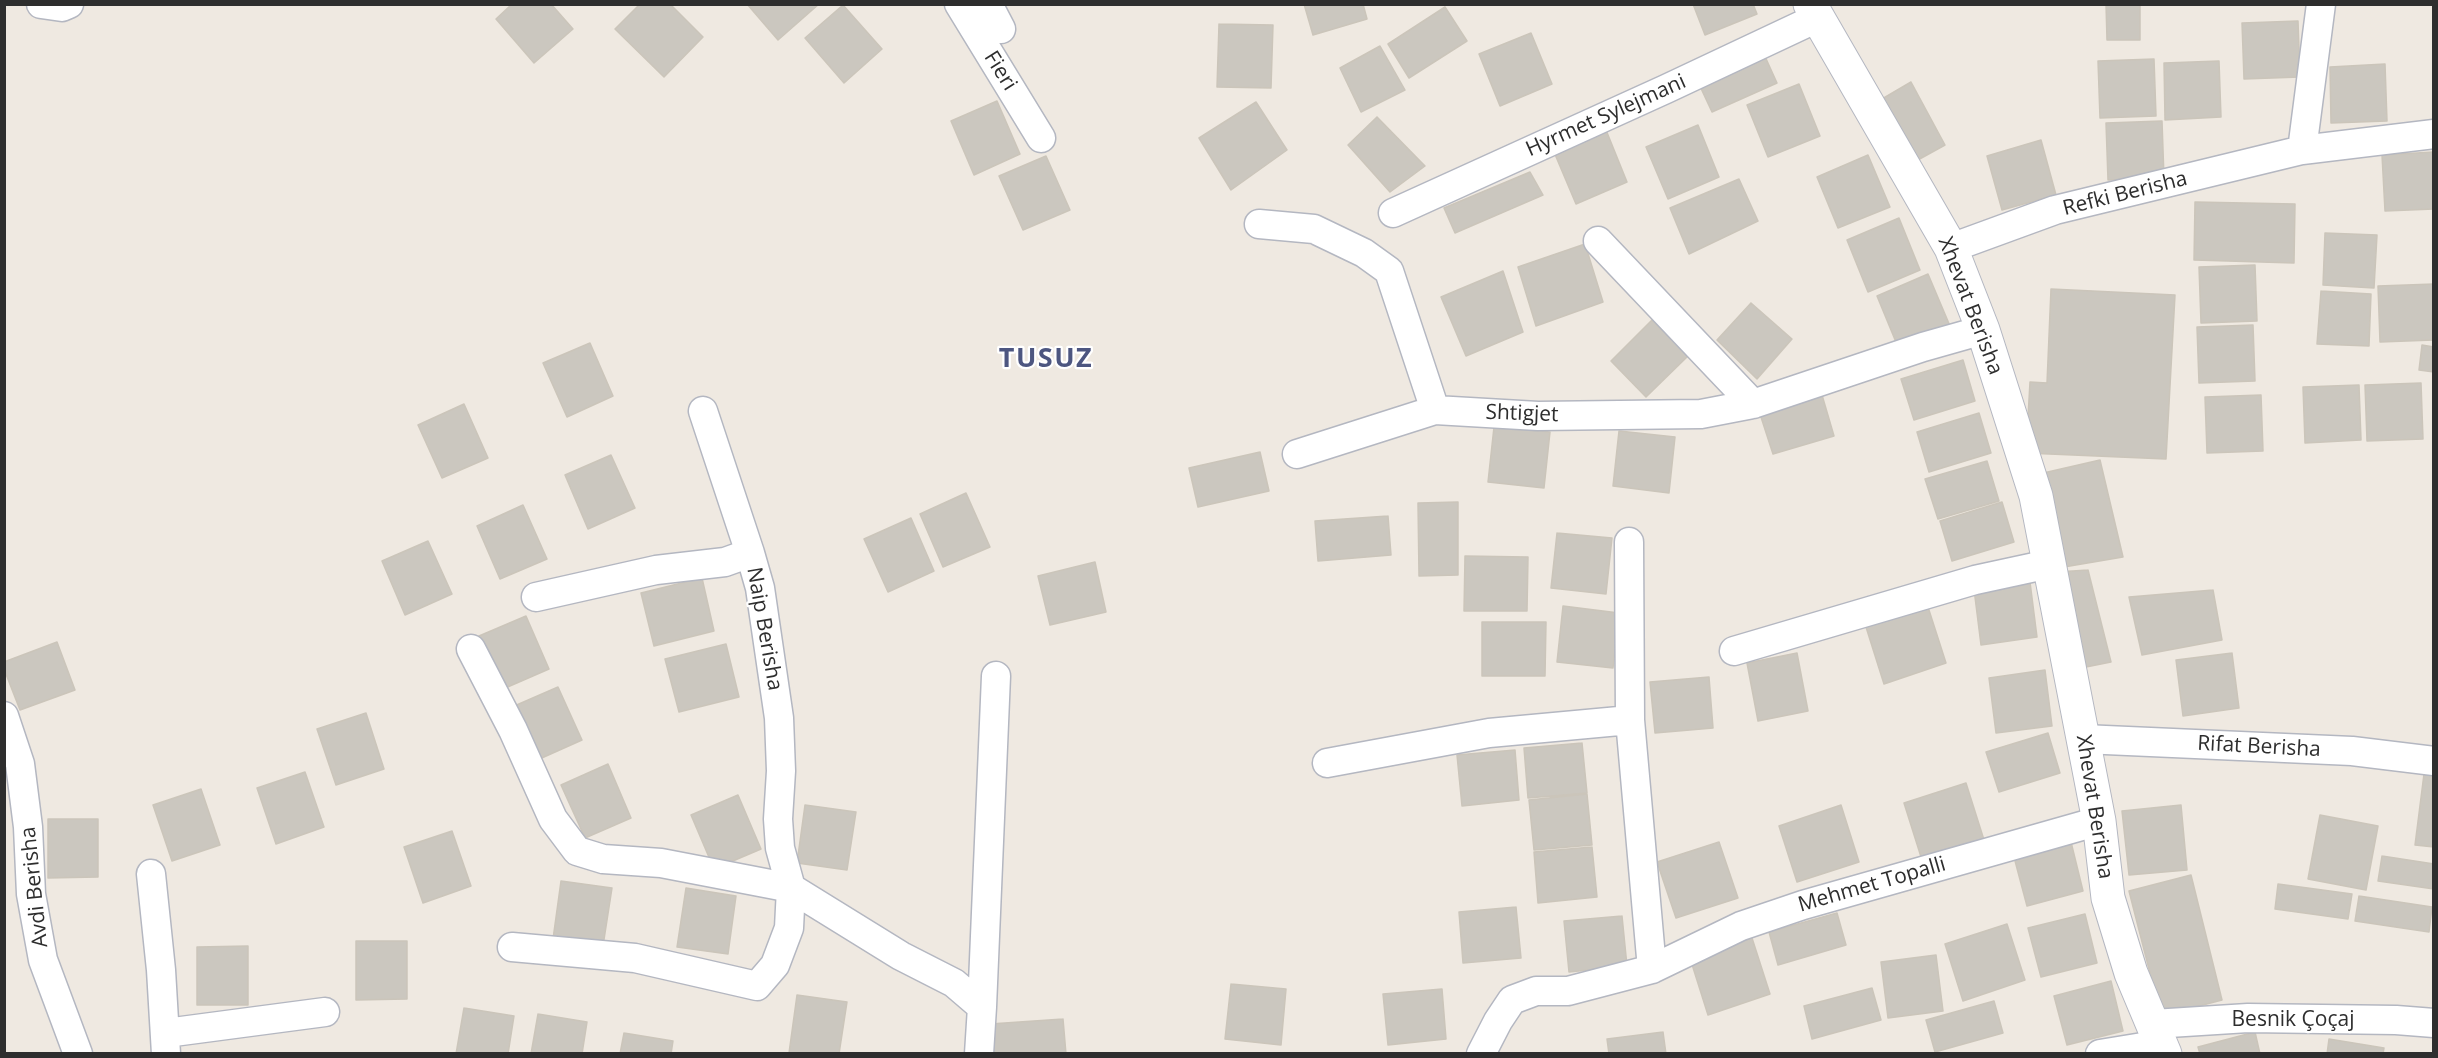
<!DOCTYPE html>
<html>
<head>
<meta charset="utf-8">
<style>
	body { margin:0 }
	#map { position:relative; width:2438px; height:1058px; overflow:hidden; background:#efe9e1; font-family:"Open Sans",sans-serif }
	canvas { display:block }
	.frame { position:absolute; inset:0; border:6px solid #2e2e2e; pointer-events:none }
</style>
</head>
<body>
<div id="map">
<canvas width="2438" height="1058"></canvas>
<div class="frame"></div>
</div>
<script>
const g = document.querySelector('canvas').getContext('2d');
g.lineJoin = 'round';
function fillPath(path, color) {
  g.fillStyle = color;
  g.fill(path, 'evenodd');
}
function poly(rows) {
  const path = new Path2D();
  for (const r of rows) {
    path.moveTo(r[0], r[1]);
    for (let i = 2; i < r.length; i += 2) path.lineTo(r[i], r[i + 1]);
  }
  return path;
}
function strokePath(path, color, width, dash) {
  g.strokeStyle = color;
  g.lineWidth = width;
  g.lineCap = dash ? 'butt' : 'round';
  g.setLineDash(dash || []);
  g.stroke(path);
}
function write(font, color, halo, rows, align = 'center') {
  g.font = font + ' "Open Sans",sans-serif';
  g.lineWidth = 4.5;
  g.setLineDash([]);
  g.textBaseline = 'middle';
  g.strokeStyle = halo;
  g.fillStyle = color;
  for (const [text, x, y, turn = 0] of rows) {
    g.save();
    g.translate(x, y);
    g.rotate((+turn || 0) * Math.PI / 180);
    g.textAlign = isNaN(turn) ? turn : align;
    if (halo) g.strokeText(text, 0, 0);
    g.fillText(text, 0, 0);
    g.restore();
  }
}
const building = poly([
	[512,4,551,4,573,29,534,63,496,19,512,4],
	[640,4,670,4,703,37,664,77,615,29,640,4],
	[747,4,819,4,778,40,747,4],
	[1304,4,1363,4,1367,19,1313,35,1304,4],
	[1693,4,1753,4,1757,14,1705,35,1693,4],
	[2106,4,2140,4,2140,40,2107,40,2106,4],
	[843,5,882,49,844,83,805,38,843,5],
	[1445,7,1467,41,1409,78,1388,44,1445,7],
	[2298,21,2300,77,2244,79,2242,23,2298,21],
	[1219,24,1273,25,1271,88,1217,87,1219,24],
	[1531,33,1552,84,1500,106,1479,54,1531,33],
	[1380,46,1405,90,1361,112,1340,68,1380,46],
	[1763,52,1777,83,1712,112,1698,82,1763,52],
	[2154,59,2156,116,2100,118,2098,61,2154,59],
	[2219,61,2221,117,2165,120,2164,63,2219,61],
	[2385,64,2387,121,2331,123,2330,67,2385,64],
	[1911,82,1945,145,1916,161,1882,99,1911,82],
	[1799,84,1820,136,1768,157,1747,105,1799,84],
	[997,101,1020,154,974,175,951,121,997,101],
	[1256,102,1287,150,1231,190,1199,138,1256,102],
	[1377,117,1425,166,1390,192,1348,145,1377,117],
	[2162,121,2164,178,2108,180,2106,123,2162,121],
	[1698,125,1719,177,1668,199,1646,147,1698,125],
	[1606,130,1627,182,1576,204,1554,152,1606,130],
	[2041,140,2056,195,2002,210,1987,156,2041,140],
	[2434,152,2434,209,2385,211,2382,155,2434,152],
	[1868,155,1890,207,1838,228,1817,177,1868,155],
	[1046,156,1070,210,1023,230,999,176,1046,156],
	[1530,172,1543,195,1455,233,1444,208,1530,172],
	[1739,179,1758,221,1689,254,1670,208,1739,179],
	[2195,202,2295,204,2294,263,2194,260,2195,202],
	[1899,218,1920,270,1868,292,1847,240,1899,218],
	[2325,233,2377,235,2374,288,2323,285,2325,233],
	[1585,244,1603,302,1536,326,1518,267,1585,244],
	[2255,265,2257,321,2201,323,2199,267,2255,265],
	[1503,271,1523,332,1466,356,1441,297,1503,271],
	[1928,274,1950,326,1898,347,1877,296,1928,274],
	[2434,284,2434,340,2380,342,2378,286,2434,284],
	[2051,289,2175,295,2166,459,2026,453,2030,382,2047,383,2051,289],
	[2321,291,2371,294,2369,346,2317,344,2321,291],
	[1751,303,1792,339,1757,379,1717,340,1751,303],
	[1652,320,1688,356,1646,397,1611,361,1652,320],
	[2253,325,2255,381,2199,383,2197,327,2253,325],
	[590,343,613,396,567,417,543,363,590,343],
	[2422,345,2434,347,2434,372,2419,370,2422,345],
	[1963,360,1975,401,1914,420,1901,379,1963,360],
	[2421,383,2423,439,2367,441,2365,385,2421,383],
	[2359,385,2361,440,2305,443,2303,387,2359,385],
	[1822,395,1834,436,1773,454,1760,414,1822,395],
	[2261,395,2263,451,2207,453,2205,397,2261,395],
	[464,404,488,458,442,478,418,425,464,404],
	[1979,413,1991,453,1929,472,1917,432,1979,413],
	[1494,427,1550,432,1544,488,1488,482,1494,427],
	[1619,431,1675,437,1669,493,1613,486,1619,431],
	[1260,452,1269,491,1198,507,1189,468,1260,452],
	[611,455,635,508,588,529,565,475,611,455],
	[2100,460,2123,557,2064,567,2039,474,2100,460],
	[1987,461,1999,501,1938,519,1925,479,1987,461],
	[966,493,990,547,943,567,920,514,966,493],
	[1458,502,1458,575,1419,576,1418,503,1458,502],
	[2002,502,2014,542,1952,561,1940,521,2002,502],
	[523,505,547,559,500,579,477,526,523,505],
	[1388,516,1391,555,1318,561,1315,521,1388,516],
	[911,518,934,571,888,592,864,539,911,518],
	[1557,533,1612,538,1606,594,1551,588,1557,533],
	[428,541,452,594,405,615,382,561,428,541],
	[1465,556,1528,557,1527,611,1464,611,1465,556],
	[1095,562,1106,612,1050,625,1038,576,1095,562],
	[2088,570,2111,662,2081,668,2057,572,2088,570],
	[702,578,714,631,654,646,641,593,702,578],
	[2030,582,2037,637,1981,645,1974,589,2030,582],
	[2213,590,2222,640,2142,655,2129,597,2213,590],
	[1563,606,1619,613,1613,668,1557,662,1563,606],
	[1928,607,1946,663,1884,684,1866,627,1928,607],
	[526,616,549,669,503,689,479,636,526,616],
	[1482,622,1546,622,1545,676,1482,676,1482,622],
	[57,642,75,690,20,710,4,669,4,662,57,642],
	[726,644,739,697,679,712,665,659,726,644],
	[1797,653,1808,711,1758,721,1747,663,1797,653],
	[2232,653,2239,708,2183,716,2176,660,2232,653],
	[2045,670,2052,726,1996,733,1989,678,2045,670],
	[1709,677,1713,728,1655,733,1650,682,1709,677],
	[558,687,582,740,535,761,512,707,558,687],
	[366,713,384,769,336,785,317,729,366,713],
	[2048,733,2060,773,1999,792,1986,752,2048,733],
	[1582,743,1587,793,1528,798,1524,748,1582,743],
	[1515,750,1519,800,1462,806,1457,755,1515,750],
	[608,764,631,818,585,838,561,785,608,764],
	[305,772,324,827,276,844,257,788,305,772],
	[2424,774,2434,775,2434,847,2415,845,2424,774],
	[1966,783,1984,840,1922,860,1904,803,1966,783],
	[201,789,220,845,172,861,153,805,201,789],
	[1587,794,1592,845,1534,850,1529,800,1587,794],
	[738,795,761,849,714,869,691,815,738,795],
	[805,805,856,812,847,870,797,863,805,805],
	[1841,805,1859,862,1797,882,1779,826,1841,805],
	[2181,805,2187,870,2129,875,2122,811,2181,805],
	[2320,815,2378,826,2366,890,2308,879,2320,815],
	[48,819,98,819,98,877,48,878,48,819],
	[452,831,471,886,423,903,404,847,452,831],
	[1719,842,1738,898,1676,918,1657,862,1719,842],
	[2071,842,2083,891,2027,906,2014,857,2071,842],
	[1592,847,1597,897,1538,903,1534,852,1592,847],
	[2382,856,2434,864,2434,889,2378,881,2382,856],
	[2191,875,2222,1000,2161,1016,2129,891,2191,875],
	[561,881,612,888,603,946,553,939,561,881],
	[2278,884,2352,894,2348,919,2275,909,2278,884],
	[686,888,736,896,728,954,677,947,686,888],
	[2359,896,2432,907,2429,932,2355,921,2359,896],
	[1516,907,1521,958,1463,963,1459,912,1516,907],
	[1837,913,1846,945,1778,965,1769,932,1837,913],
	[2085,914,2097,963,2041,977,2028,928,2085,914],
	[1622,916,1627,966,1569,972,1564,921,1622,916],
	[2007,924,2025,980,1963,1001,1945,944,2007,924],
	[1752,938,1770,994,1708,1015,1690,958,1752,938],
	[356,941,407,941,407,999,356,1000,356,941],
	[248,946,248,1005,197,1005,197,947,248,946],
	[1936,955,1943,1011,1888,1018,1881,962,1936,955],
	[2111,981,2123,1031,2067,1045,2054,996,2111,981],
	[1231,984,1286,989,1281,1045,1225,1039,1231,984],
	[1872,988,1881,1020,1812,1039,1804,1006,1872,988],
	[1442,989,1446,1039,1388,1045,1383,994,1442,989],
	[797,995,847,1002,839,1054,789,1053,797,995],
	[1994,1001,2003,1033,1935,1052,1926,1020,1994,1001],
	[464,1008,514,1016,508,1054,456,1054,464,1008],
	[538,1014,587,1022,582,1054,531,1054,538,1014],
	[1063,1019,1066,1054,993,1054,990,1024,1063,1019],
	[1663,1032,1666,1054,1609,1054,1607,1039,1663,1032],
	[2255,1032,2260,1054,2200,1054,2198,1047,2255,1032],
	[624,1033,673,1041,671,1054,620,1054,624,1033],
	[2329,1039,2384,1048,2383,1054,2327,1054,2329,1039]
]);
fillPath(building, '#cbc7bf');
strokePath(building, '#cbc5ba', 1.5);
const street = poly([
	[41,4,62,7,69,4],
	[959,4,1041,138],
	[988,4,1001,29],
	[2302,150,2321,4],
	[1393,213,1666,89,1817,18],
	[1259,224,1314,229,1364,253,1389,271,1435,410],
	[1598,241,1753,404],
	[1951,248,2055,210,2302,150,2434,134],
	[703,411,750,553],
	[1297,454,1435,410,1538,416,1701,414,1753,404,1923,347,1983,330],
	[1629,542,1630,720,1652,969],
	[536,597,656,570,725,562,750,553,760,588,779,718,781,771,778,819,780,848,791,888,901,956,954,983,982,1007,979,1054],
	[471,649,513,730,553,819,577,851,603,859,661,863,791,888,789,928,775,965,757,986,635,958,512,947],
	[1734,651,1975,580,2049,564],
	[4,716,20,764,28,827,31,894,43,960,78,1054],
	[2083,739,2352,751,2434,761],
	[1327,763,1489,733,1630,720],
	[151,874,161,970,166,1054],
	[982,1007,996,676],
	[2153,1024,2248,1018,2396,1020,2434,1023],
	[166,1033,325,1012],
	[1481,1054,1498,1021,1512,1000,1536,991,1568,991,1652,969,1741,926,1803,905,2099,821],
	[2100,1054,2161,1044]
]);
const secondary = poly([
	[1810,4,1951,248,1983,330,2036,496,2099,821,2108,898,2131,973,2165,1054]
]);
strokePath(street, '#b4b7c1', 31);
strokePath(secondary, '#b4b7c1', 35);
strokePath(street, '#fff', 28);
strokePath(secondary, '#fff', 33);
write('21px', '#2e2e2e', '#fff', [
	["Fieri",1000,71,58],
	["Hyrmet Sylejmani",1606,116,-24],
	["Refki Berisha",2125,194,-14],
	["Xhevat Berisha",1970,306,69],
	["Shtigjet",1522,414,2],
	["Naip Berisha",764,629,80],
	["Rifat Berisha",2259,747,3],
	["Xhevat Berisha",2094,807,81],
	["Mehmet Topalli",1872,885,-16],
	["Avdi Berisha",35,887,-96],
	["Besnik Çoçaj",2293,1020]
]);
g.letterSpacing = '1.5px';
write('bold 27px', '#4d5680', '#fff', [
	["TUSUZ",1046,359]
]);
g.letterSpacing = '0px';
</script>
</body>
</html>
